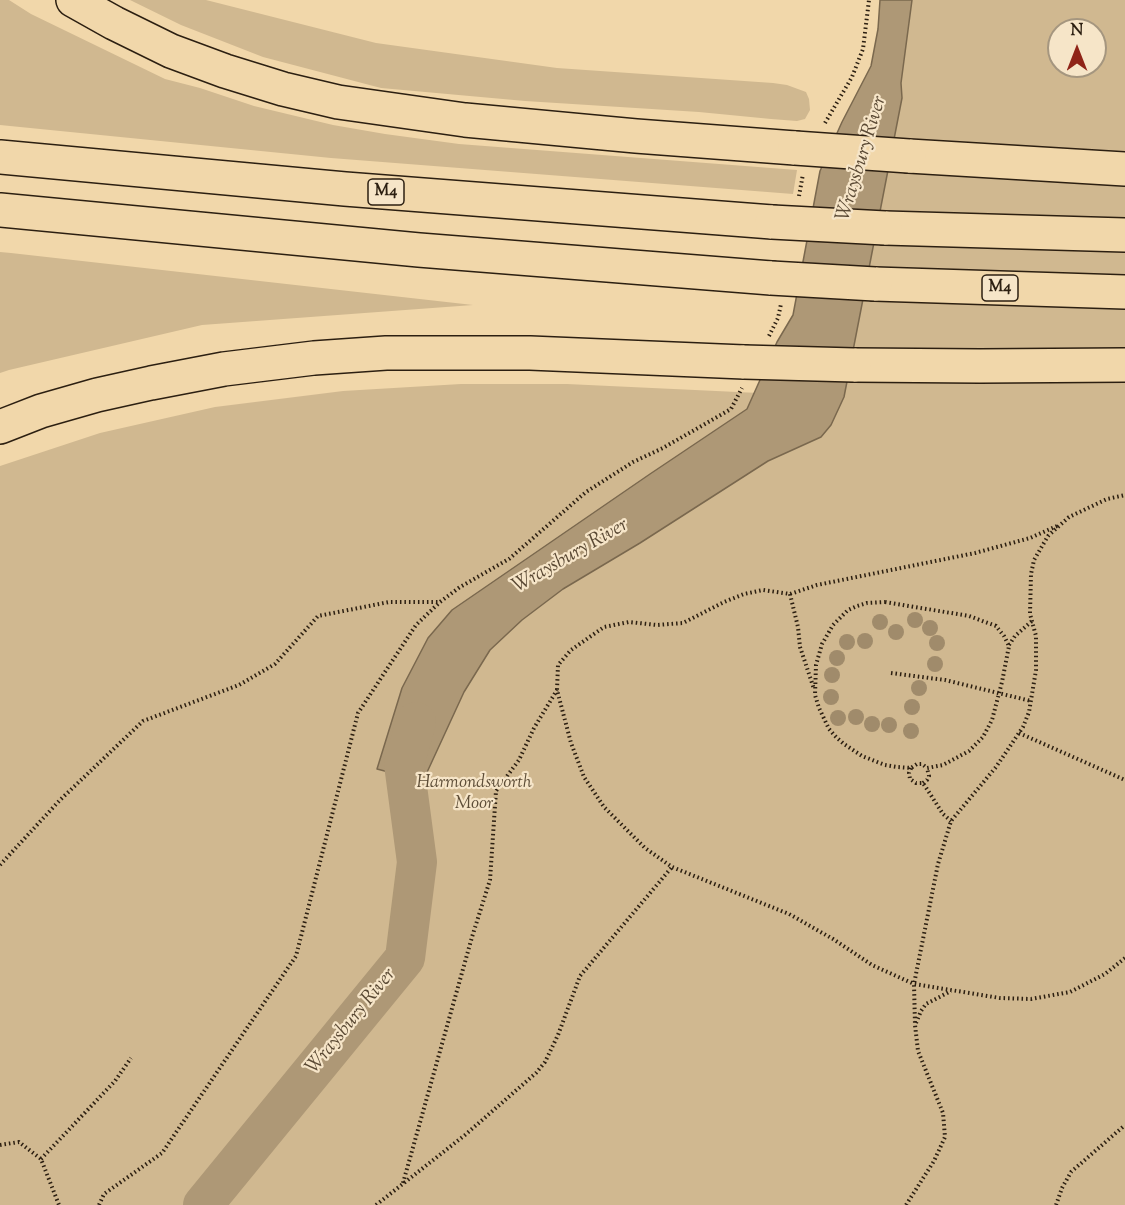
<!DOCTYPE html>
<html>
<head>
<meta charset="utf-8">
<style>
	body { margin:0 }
	#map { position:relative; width:1125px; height:1205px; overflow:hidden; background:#f1d7aa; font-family:"Sorts Mill Goudy",serif }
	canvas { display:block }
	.north { position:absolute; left:1047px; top:18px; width:60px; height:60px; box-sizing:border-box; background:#f6e5c8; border:2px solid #a5967f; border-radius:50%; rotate:0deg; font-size:16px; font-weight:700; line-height:24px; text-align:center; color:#2c1f11 }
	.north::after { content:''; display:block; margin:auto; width:21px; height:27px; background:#8f2418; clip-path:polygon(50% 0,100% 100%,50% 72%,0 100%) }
</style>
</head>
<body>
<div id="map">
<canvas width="1125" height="1205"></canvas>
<div class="north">N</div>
</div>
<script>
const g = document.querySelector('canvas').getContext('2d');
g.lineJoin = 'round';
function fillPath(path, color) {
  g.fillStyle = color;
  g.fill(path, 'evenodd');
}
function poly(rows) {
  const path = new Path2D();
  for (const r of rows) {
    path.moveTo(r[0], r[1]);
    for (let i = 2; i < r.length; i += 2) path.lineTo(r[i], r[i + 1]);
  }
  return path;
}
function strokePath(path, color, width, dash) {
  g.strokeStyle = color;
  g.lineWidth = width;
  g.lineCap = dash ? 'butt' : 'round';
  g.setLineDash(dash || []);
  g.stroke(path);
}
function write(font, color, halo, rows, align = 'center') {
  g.font = font + ' "Sorts Mill Goudy",serif';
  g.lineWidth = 4.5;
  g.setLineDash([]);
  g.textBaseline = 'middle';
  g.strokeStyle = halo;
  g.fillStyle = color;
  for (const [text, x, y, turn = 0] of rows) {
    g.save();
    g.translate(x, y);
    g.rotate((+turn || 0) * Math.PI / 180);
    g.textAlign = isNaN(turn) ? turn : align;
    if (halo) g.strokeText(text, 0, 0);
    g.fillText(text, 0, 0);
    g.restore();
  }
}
fillPath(poly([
	[0,0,9,0,31,14,165,79,200,88,254,106,333,125,385,134,459,144,797,170,793,194,331,158,0,125],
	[130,0,206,0,376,43,557,68,773,83,787,85,806,92,809,99,810,110,805,119,797,121,771,119,699,112,525,101,381,88,263,57,181,25],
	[912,0,1125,0,1125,1205,0,1205,0,466,100,433,215,407,343,391,461,384,567,384,844,397,902,98,901,83],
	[1059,30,1095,30,1095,66,1059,66],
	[0,252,11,253,473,305,202,325,9,370,0,373]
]), '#d0b890');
const water = poly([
	[880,0,912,0,901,83,902,98,844,397,831,425,821,437,768,461,640,543,563,589,522,620,490,650,464,692,423,781,377,769,402,688,428,638,452,610,650,474,747,409,777,342,793,315,820,171,842,122,871,66,878,29,880,0]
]);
fillPath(water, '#ae9876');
strokePath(water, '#7a684e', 1.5);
strokePath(poly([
	[203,1205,405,958,417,862,404,764,416,722]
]), '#ae9876', 40);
const highway = poly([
	[73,0,114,23,171,51,225,71,283,89,338,102,465,120,636,136,795,148],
	[909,156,1125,169],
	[0,157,345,189,772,222],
	[0,210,419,250,771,278],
	[885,228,1125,235],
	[875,284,1125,292],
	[854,365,980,366,1125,365],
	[0,427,41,411,97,395,151,383,224,369,314,358,386,353,530,353,744,362]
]);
strokePath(highway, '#2c1f11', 36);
strokePath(poly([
	[825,123,852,77,863,49,869,0],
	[799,196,803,174],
	[769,336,778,318,781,304],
	[1057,526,1030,538,975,553,817,585,790,594,763,590,744,594,724,602,683,623,657,625,629,622,604,627,571,650,558,665,557,690,571,743,584,777,604,807,645,848,672,867,789,914,833,939,872,965,914,984,1000,998,1031,999,1070,992,1105,974,1125,958],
	[790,594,798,627,800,647,814,689],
	[885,602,969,616,996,626,1004,636,1009,646,1002,682,992,720,983,737,969,751,943,765,927,768,922,764,917,764,911,768,897,767,885,765,862,756,844,744,836,737,829,729,819,708,815,695,816,665,822,644,833,625,848,610,857,606,867,603,885,602],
	[1009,645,1015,636,1032,621],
	[891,673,945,680,1031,701],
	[1019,733,1125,780],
	[911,768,909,773,910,779,916,783,923,783,943,814,951,821],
	[923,783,927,780,929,776,927,768],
	[0,865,60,800,143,721,239,685,275,664,318,616,389,602,440,602],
	[916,1023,921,1011,926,1004,951,991],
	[0,1145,19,1142,41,1159,59,1205],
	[41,1159,115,1081,131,1058],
	[403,1183,472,937,490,880,496,791,519,760,534,728,557,690],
	[99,1205,104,1194,162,1153,296,956,358,713,416,625,440,602,460,587,509,559,586,492,633,462,663,448,731,409,742,388],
	[376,1205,465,1135,536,1073,545,1062,558,1035,580,976,672,867],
	[906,1205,934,1161,945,1137,943,1113,918,1051,915,1025,914,984,938,864,951,821,996,767,1023,727,1029,712,1036,670,1036,636,1030,614,1031,574,1034,560,1048,536,1069,517,1107,499,1125,495],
	[1056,1205,1062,1188,1071,1172,1125,1125]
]), '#2c1f11', 4, [1.5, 3]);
strokePath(highway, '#f1d7aa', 33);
const highwayBridge = poly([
	[795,148,909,156],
	[772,222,885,228],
	[771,278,875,284],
	[744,362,854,365]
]);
strokePath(highwayBridge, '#2c1f11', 36, []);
strokePath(highwayBridge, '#f1d7aa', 33);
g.fillStyle = '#a08b6b';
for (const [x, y] of [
	[915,620],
	[880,622],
	[930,628],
	[896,632],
	[865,641],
	[847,642],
	[937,643],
	[837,658],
	[935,664],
	[832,675],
	[919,688],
	[831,697],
	[912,707],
	[856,717],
	[838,718],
	[872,724],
	[889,725],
	[911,731]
]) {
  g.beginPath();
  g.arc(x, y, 8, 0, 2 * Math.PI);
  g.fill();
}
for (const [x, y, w] of [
	[386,192,36],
	[1000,288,36]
]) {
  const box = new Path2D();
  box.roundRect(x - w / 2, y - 13, w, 26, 4.5);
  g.fillStyle = '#f6e5c8';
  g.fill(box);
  strokePath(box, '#2c1f11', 1.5);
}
write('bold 16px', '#2c1f11', null, [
	["M4",386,192],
	["M4",1000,288]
]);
write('italic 18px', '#5d4d37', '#f6e5c8', [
	["Harmondsworth",474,784],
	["Moor",474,805]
]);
write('italic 20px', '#5a4934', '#f6e5c8', [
	["Wraysbury River",863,159,-73],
	["Wraysbury River",571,557,-30],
	["Wraysbury River",352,1022,-51]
]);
</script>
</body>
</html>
